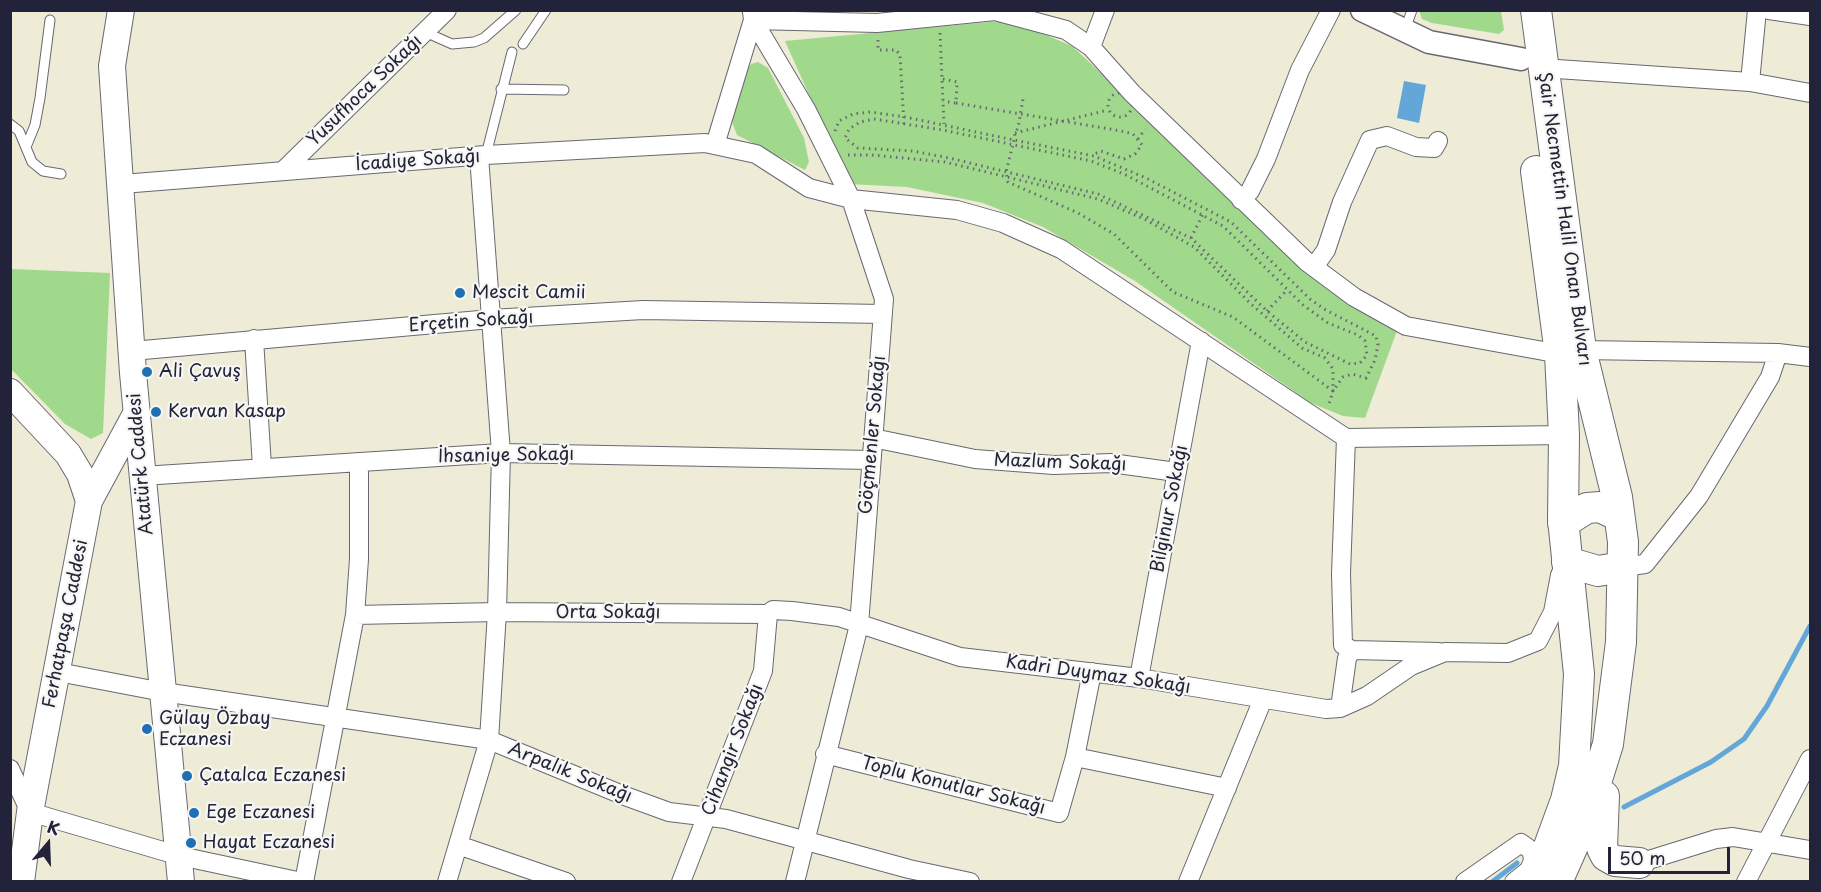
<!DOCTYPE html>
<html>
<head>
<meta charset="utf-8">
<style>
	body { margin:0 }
	#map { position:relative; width:1821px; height:892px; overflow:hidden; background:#eeebd7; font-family:"Playpen Sans",sans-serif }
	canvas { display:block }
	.frame { position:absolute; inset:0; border:12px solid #22223b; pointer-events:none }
	.north { position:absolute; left:18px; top:814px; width:60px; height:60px; -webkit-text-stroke:4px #f6f6f2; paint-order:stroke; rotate:19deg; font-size:16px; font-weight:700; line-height:24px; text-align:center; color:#22223b }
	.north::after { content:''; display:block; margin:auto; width:21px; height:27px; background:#22223b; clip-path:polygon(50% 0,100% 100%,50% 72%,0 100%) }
	.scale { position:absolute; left:1608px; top:847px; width:122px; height:27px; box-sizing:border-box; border:3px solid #22223b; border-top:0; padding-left:8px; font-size:18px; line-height:21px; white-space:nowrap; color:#22223b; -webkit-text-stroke:4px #f6f6f2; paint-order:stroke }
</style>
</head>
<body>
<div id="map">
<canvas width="1821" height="892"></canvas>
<div class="frame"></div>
<div class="north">K</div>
<div class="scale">50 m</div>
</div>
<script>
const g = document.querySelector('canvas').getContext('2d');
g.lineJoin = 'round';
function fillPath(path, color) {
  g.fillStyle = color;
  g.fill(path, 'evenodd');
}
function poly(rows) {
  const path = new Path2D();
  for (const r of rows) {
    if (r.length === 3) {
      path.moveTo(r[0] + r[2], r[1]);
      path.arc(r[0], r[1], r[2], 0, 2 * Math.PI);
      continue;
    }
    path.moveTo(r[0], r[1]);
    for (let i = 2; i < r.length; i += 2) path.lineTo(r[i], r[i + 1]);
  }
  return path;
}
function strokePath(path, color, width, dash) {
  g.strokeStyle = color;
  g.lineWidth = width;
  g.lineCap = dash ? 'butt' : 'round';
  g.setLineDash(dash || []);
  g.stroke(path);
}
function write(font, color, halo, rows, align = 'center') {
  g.font = font + ' "Playpen Sans",sans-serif';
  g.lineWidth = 4.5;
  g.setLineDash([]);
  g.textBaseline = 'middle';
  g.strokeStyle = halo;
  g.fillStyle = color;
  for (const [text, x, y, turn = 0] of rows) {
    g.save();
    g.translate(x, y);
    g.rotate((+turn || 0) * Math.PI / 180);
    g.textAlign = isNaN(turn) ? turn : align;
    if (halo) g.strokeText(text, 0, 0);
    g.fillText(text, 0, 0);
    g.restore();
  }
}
fillPath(poly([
	[1419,10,1501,11,1504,30,1499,34,1432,23,1422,19],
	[1010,20,1072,46,1212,177,1398,328,1365,418,1343,416,1311,403,1135,281,1043,227,983,203,907,187,849,184,785,41],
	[758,62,768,68,804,138,809,162,805,170,737,135,731,119,743,75,751,64],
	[11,269,110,273,103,433,91,439,65,424,11,369]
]), '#a0d98b');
fillPath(poly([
	[1404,81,1426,85,1419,123,1397,118]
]), '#63a7d8');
strokePath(poly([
	[1624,807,1711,762,1744,739,1767,706,1810,626],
	[1492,882,1517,863]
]), '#63a7d8', 5);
const service = poly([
	[1405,30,1412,10],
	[425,32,452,44,474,42,484,38,516,10],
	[523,44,546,10],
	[501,89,564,90],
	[10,124,19,131,32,162,43,171,61,174],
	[26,147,35,125,40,98,50,20],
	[486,155,512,52]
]);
const minor = poly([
	[1769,10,1810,16],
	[752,12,753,20,806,109,851,199,884,299,859,625,795,882],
	[753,20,877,23,995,11,1066,30,1091,47,1132,93,1307,262,1354,297,1406,326,1560,354],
	[1091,47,1105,10],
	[1542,68,1750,82,1810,93],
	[1750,82,1757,10],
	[715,145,753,20],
	[283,171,447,10],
	[122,184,486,155,705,143,756,154,809,188,851,199,957,210,1003,223,1061,249,1346,438,1564,435],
	[1241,200,1250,191,1266,159,1300,70,1331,10],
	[1314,267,1326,250,1342,202,1370,140,1387,136,1416,147,1434,148,1438,141],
	[254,339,262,467],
	[1581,350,1778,353,1810,357],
	[132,351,491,319,643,310,883,314],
	[873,438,975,459,1054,465,1111,463,1176,472],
	[1346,438,1341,574,1343,645,1352,650,1439,652],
	[142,476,501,453,871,460],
	[1623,567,1645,564,1699,496,1770,377,1778,353],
	[355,615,497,612,768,614,773,610,792,611,839,617,960,657,1139,678,1326,709,1340,708,1367,696,1411,666,1445,652,1508,653,1538,641,1553,612,1560,575],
	[58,672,163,692,489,740,625,796,669,812,726,819,909,869,970,882],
	[1139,678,1201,341],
	[1340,708,1347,658,1352,650],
	[825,754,1059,813,1075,757,1092,672],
	[1075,757,1227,788],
	[10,769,30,812,180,856,302,882],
	[458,845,566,882],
	[1639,863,1716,839,1733,837,1810,850],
	[304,882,355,615,359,559,359,462],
	[447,882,489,740,497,612,501,453,479,156],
	[681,882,763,671,768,614],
	[1188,882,1263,699],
	[1465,882,1521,843,1532,851,1533,861,1529,870,1514,882],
	[1746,882,1810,759]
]);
const tertiary = poly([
	[1362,10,1429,42,1521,59]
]);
const secondary = poly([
	[121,10,112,66,133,373,181,882],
	[10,392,68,454,80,474,89,501,30,812,21,882],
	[89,501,136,414]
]);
const primary = poly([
	[1536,10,1581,350,1617,497,1623,542,1621,642,1608,744,1584,821,1557,882],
	[1536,171,1560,354,1564,435,1563,519,1579,674,1574,766,1566,800,1536,882],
	[1563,523,1587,508,1600,507,1619,516],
	[1567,562,1598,571,1623,567],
	[1604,796,1602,848,1606,856,1615,861,1639,863]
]);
strokePath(service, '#696872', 11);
strokePath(minor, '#696872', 20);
strokePath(tertiary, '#696872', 25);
strokePath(secondary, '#696872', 28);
strokePath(primary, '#696872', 32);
strokePath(poly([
	[940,33,944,124],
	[878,40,878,50,896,50,900,55,904,124],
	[943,79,957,82,956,103,943,101],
	[1120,105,12],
	[956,103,1121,131,1133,134,1142,145,1135,154,1124,159,1101,151,1092,155],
	[874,119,943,130,1091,161,1124,174,1223,226,1303,305,1328,323,1358,335,1365,341,1367,355,1360,363,1350,364,1305,342,1267,311,1191,238,1098,194,949,158,913,151,858,148,845,138,849,129,860,122,874,119],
	[835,131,839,121,853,114,870,112,905,117,1014,140,1094,156,1146,178,1231,222,1310,299,1324,309,1376,336,1378,345,1375,360,1366,378,1352,374,1343,377,1333,391,1233,317,1173,292,1114,234,1078,213,1008,182,1006,172,1014,140,1015,133,1018,128,1023,99],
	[1015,133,1108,110],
	[1138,139,1145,129],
	[848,155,872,155,945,162,1098,199,1146,220,1194,247,1251,304,1302,348,1325,358,1333,369,1333,391,1328,407],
	[1191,238,1203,214],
	[1267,311,1287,290]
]), '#696872', 3, [1.5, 4.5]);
strokePath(service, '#fff', 9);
strokePath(minor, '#fff', 18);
strokePath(tertiary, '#fff', 22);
strokePath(secondary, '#fff', 26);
strokePath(primary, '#fff', 30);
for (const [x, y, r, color] of [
	[460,293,6,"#1f6fb2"],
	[147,372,6,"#1f6fb2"],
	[156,412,6,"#1f6fb2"],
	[147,729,6,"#1f6fb2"],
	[187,776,6,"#1f6fb2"],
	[194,813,6,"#1f6fb2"],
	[191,843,6,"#1f6fb2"]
]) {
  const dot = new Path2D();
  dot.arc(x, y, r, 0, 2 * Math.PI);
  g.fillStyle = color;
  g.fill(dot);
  strokePath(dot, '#f6f6f2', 2);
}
write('18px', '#22223b', '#f6f6f2', [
	["Yusufhoca Sokağı",365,91,-44],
	["İcadiye Sokağı",418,161,-4],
	["Şair Necmettin Halil Onan Bulvarı",1564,219,82],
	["Erçetin Sokağı",471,322,-4],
	["Göçmenler Sokağı",873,435,-85],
	["İhsaniye Sokağı",506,456,-1],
	["Mazlum Sokağı",1060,463,2],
	["Atatürk Caddesi",141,464,-95],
	["Bilginur Sokağı",1170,509,-79],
	["Orta Sokağı",608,613],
	["Ferhatpaşa Caddesi",66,624,-79],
	["Kadri Duymaz Sokağı",1098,675,8],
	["Cihangir Sokağı",733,750,-69],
	["Arpalık Sokağı",570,773,22],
	["Toplu Konutlar Sokağı",953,786,14]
]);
write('18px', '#22223b', '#f6f6f2', [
	["Mescit Camii",472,293],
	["Ali Çavuş",159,372],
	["Kervan Kasap",168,412],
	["Gülay Özbay",159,719],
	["Eczanesi",159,740],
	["Çatalca Eczanesi",199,776],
	["Ege Eczanesi",206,813],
	["Hayat Eczanesi",203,843]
], 'left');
</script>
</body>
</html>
